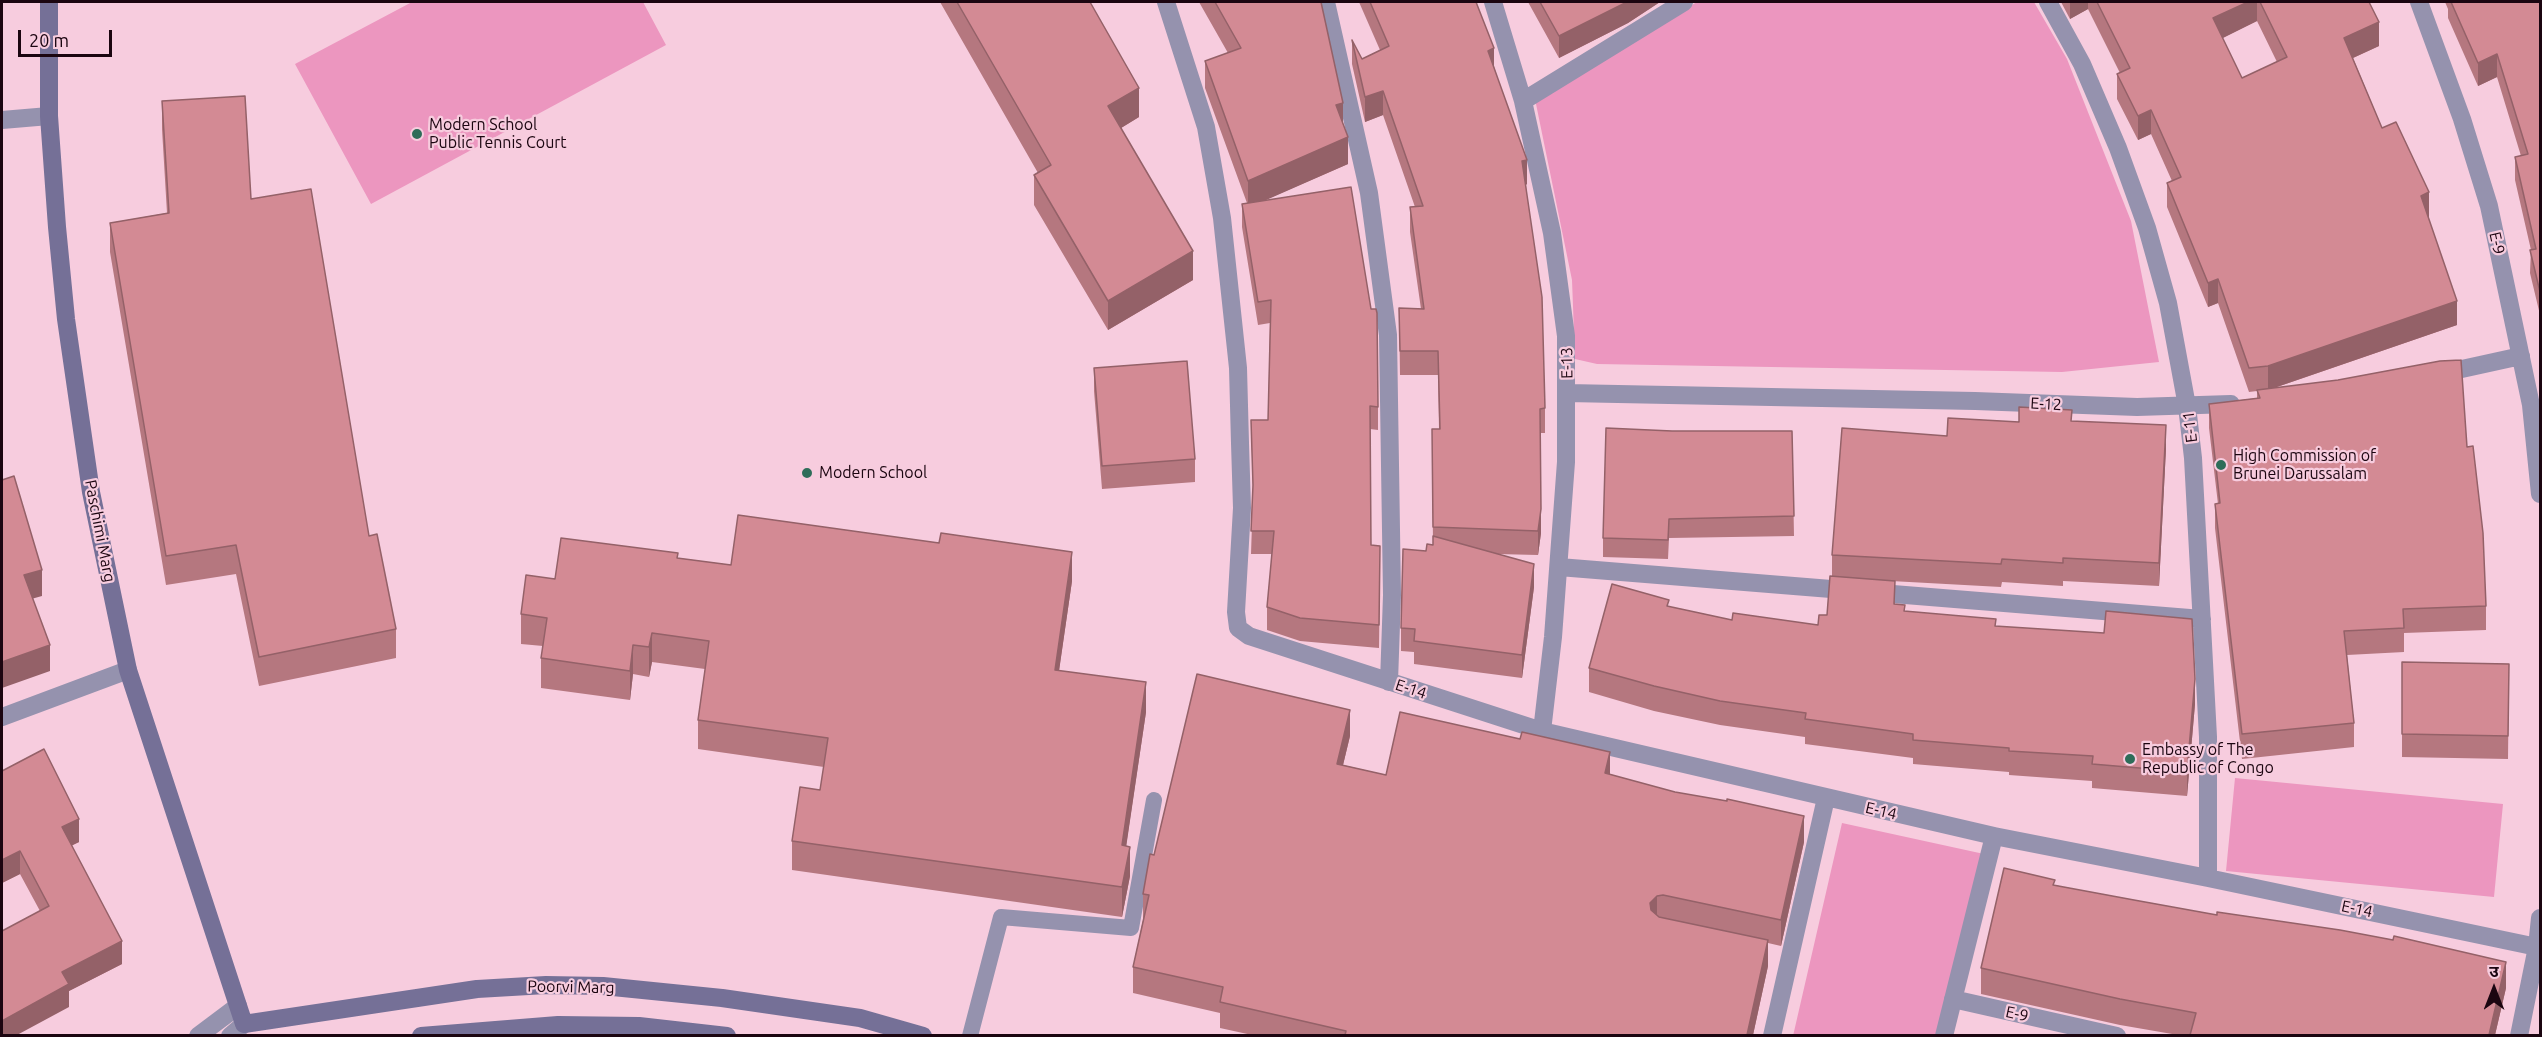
<!DOCTYPE html>
<html>
<head>
<meta charset="utf-8">
<style>
	body { margin:0 }
	#map { position:relative; width:2542px; height:1037px; overflow:hidden; background:#f7ccde; font-family:Ubuntu,"Noto Sans Devanagari",sans-serif }
	canvas { display:block }
	.frame { position:absolute; inset:0; border:3px solid #1b0510; pointer-events:none }
	.north { position:absolute; left:2464px; top:959px; width:60px; height:60px; -webkit-text-stroke:4px #f7ccde; paint-order:stroke; rotate:0deg; font-size:16px; font-weight:700; line-height:24px; text-align:center; color:#1b0510 }
	.north::after { content:''; display:block; margin:auto; width:21px; height:27px; background:#1b0510; clip-path:polygon(50% 0,100% 100%,50% 72%,0 100%) }
	.scale { position:absolute; left:18px; top:30px; width:94px; height:27px; box-sizing:border-box; border:3px solid #1b0510; border-top:0; padding-left:8px; font-size:18px; line-height:21px; white-space:nowrap; color:#1b0510; -webkit-text-stroke:4px #f7ccde; paint-order:stroke }
</style>
</head>
<body>
<div id="map">
<canvas width="2542" height="1037"></canvas>
<div class="frame"></div>
<div class="north">उ</div>
<div class="scale">20 m</div>
</div>
<script>
const g = document.querySelector('canvas').getContext('2d');
g.lineJoin = 'round';
function fillPath(path, color) {
  g.fillStyle = color;
  g.fill(path, 'evenodd');
}
function poly(rows) {
  const path = new Path2D();
  for (const r of rows) {
    path.moveTo(r[0], r[1]);
    for (let i = 2; i < r.length; i += 2) path.lineTo(r[i], r[i + 1]);
  }
  return path;
}
function strokePath(path, color, width, dash) {
  g.strokeStyle = color;
  g.lineWidth = width;
  g.lineCap = dash ? 'butt' : 'round';
  g.setLineDash(dash || []);
  g.stroke(path);
}
function write(font, color, halo, rows, align = 'center') {
  g.font = font + ' Ubuntu,sans-serif';
  g.lineWidth = 4.5;
  g.setLineDash([]);
  g.textBaseline = 'middle';
  g.strokeStyle = halo;
  g.fillStyle = color;
  for (const [text, x, y, turn = 0] of rows) {
    g.save();
    g.translate(x, y);
    g.rotate((+turn || 0) * Math.PI / 180);
    g.textAlign = isNaN(turn) ? turn : align;
    if (halo) g.strokeText(text, 0, 0);
    g.fillText(text, 0, 0);
    g.restore();
  }
}
fillPath(poly([
	[412,2,643,2,666,45,371,204,295,64],
	[1697,2,2034,2,2067,59,2131,221,2159,362,2062,372,1597,364,1575,359,1572,280,1535,99],
	[2235,778,2503,804,2494,897,2226,871],
	[1842,823,1984,854,1937,1035,1793,1036]
]), '#ec96bf');
strokePath(poly([
	[970,1036,1001,917,1131,928,1154,800]
]), '#9592ae', 16);
strokePath(poly([
	[1166,2,1206,127,1222,218,1238,368,1240,443,1242,508,1236,612,1238,628,1249,636,1542,731,1994,836,2208,878,2537,947],
	[1326,2,1369,193,1388,335,1392,595,1389,682],
	[1493,2,1523,101,1552,233,1566,336,1566,462,1553,637,1542,731],
	[2048,2,2082,64,2118,148,2147,228,2168,303,2187,406,2193,458,2208,737,2208,878],
	[2419,2,2462,119,2489,206,2531,405,2540,494],
	[1523,101,1684,2],
	[2,120,49,116],
	[2439,374,2521,356],
	[1567,393,1975,401,2137,407,2231,404],
	[1559,567,2202,619],
	[2,717,128,670],
	[1953,999,2117,1036],
	[198,1036,238,1006],
	[230,1036,244,1024],
	[1772,1036,1826,798],
	[1944,1036,1994,836],
	[2519,1036,2537,947,2540,918]
]), '#9592ae', 18);
strokePath(poly([
	[49,2,49,116,57,227,66,319,91,492,128,670,244,1024],
	[244,1024,477,989,546,985,603,986,722,998,860,1018,923,1036],
	[421,1036,558,1025,639,1026,727,1036]
]), '#757097', 18);
fillPath(poly([
	[940,2,1090,2,1139,117,1121,128,1193,280,1108,330,1034,205,1034,175,1038,173],
	[1199,2,1321,2,1343,124,1348,164,1265,200,1378,407,1378,430,1370,429,1371,545,1380,570,1379,648,1300,641,1267,630,1267,607,1272,554,1251,554,1253,494,1251,420,1268,420,1270,323,1258,325,1242,227,1242,204,1247,203,1205,88,1205,61,1228,53],
	[1359,2,1476,2,1527,184,1526,185,1545,408,1545,433,1540,433,1541,533,1538,555,1496,554,1534,587,1522,678,1414,664,1414,652,1401,651,1401,628,1426,551,1433,545,1432,429,1439,429,1438,375,1400,375,1399,308,1421,309,1410,232,1410,207,1415,207,1383,115,1365,122,1352,64,1352,40,1362,59,1380,50],
	[1528,2,1660,2,1628,23,1559,58],
	[2061,2,2369,2,2379,46,2353,58,2382,128,2429,217,2428,217,2457,325,2277,387,2467,447,2486,606,2486,630,2404,633,2404,652,2347,655,2354,723,2354,747,2242,759,2215,528,2215,504,2218,504,2209,428,2209,404,2257,398,2257,391,2249,392,2218,303,2208,307,2167,207,2167,183,2172,181,2151,134,2138,140,2117,99,2117,74,2120,73,2088,9,2070,19],
	[2257,21,2277,62,2242,78,2222,38],
	[2445,2,2541,2,2541,319,2530,273,2531,250,2515,180,2515,157,2521,156,2497,77,2478,86,2448,18,2448,9],
	[162,101,251,199,369,536,396,629,396,658,259,686,236,574,166,585,110,252,110,223,167,213,162,129],
	[1094,368,1195,459,1195,482,1102,489,1094,391],
	[2072,421,2166,448,2159,586,2063,581,2063,586,2002,582,2001,587,1891,581,1895,604,1905,611,1996,626,2195,704,2187,796,2092,788,2092,781,2009,775,2009,772,1913,764,1913,758,1805,744,1805,737,1720,725,1654,711,1589,692,1589,668,1669,607,1732,620,1818,625,1827,615,1832,576,1832,555,1947,436,2019,422],
	[1672,431,1792,431,1794,536,1669,538,1668,559,1603,557,1603,538],
	[678,558,731,565,1072,581,1059,670,1146,712,1126,846,1130,876,1122,917,792,870,792,841,820,790,824,767,698,749,698,720,705,669,652,662,649,677,633,674,630,700,541,688,541,658,543,646,521,644,521,614,555,579],
	[2402,662,2509,664,2508,759,2402,757],
	[1350,736,1343,765,1386,775,1610,774,1804,842,1781,946,1768,943,1768,966,1753,1035,1252,1035,1220,1028,1220,1013,1133,993,1133,967,1143,920,1143,894,1154,855],
	[2,771,79,842,71,846,122,964,69,991,69,1007,40,911,20,874,2,883],
	[2055,885,2506,988,2495,1035,2178,1035,2120,1025,1981,994,1981,968]
]), '#b5777f');
fillPath(poly([
	[1627,2,1660,2,1628,23,1559,58,1559,36],
	[2070,2,2088,2,2088,9,2070,19],
	[2248,2,2257,2,2257,21,2213,43,2213,18],
	[2379,22,2379,46,2344,62,2344,38],
	[1494,48,1494,73,1488,51],
	[2497,54,2497,77,2478,86,2478,63],
	[1139,88,1139,117,1108,136,1108,106],
	[1383,91,1383,115,1365,122,1365,97],
	[1343,103,1343,130,1336,105],
	[2151,110,2151,134,2138,140,2138,116],
	[1348,137,1348,164,1248,208,1248,181],
	[1527,160,1527,184,1522,186,1522,161],
	[2429,192,2429,217,2421,221,2421,196],
	[1193,251,1193,280,1108,330,1108,301],
	[2218,279,2218,303,2208,307,2208,283],
	[2457,301,2457,325,2268,390,2268,366],
	[2166,425,2166,448,2159,586,2159,563],
	[1541,509,1541,533,1538,555,1538,531],
	[1072,552,1072,581,1055,699,1055,670],
	[1534,564,1534,587,1522,678,1522,655],
	[42,570,42,596,24,601,24,575],
	[652,633,652,662,649,677,649,647],
	[50,645,50,671,2,688,2,662],
	[633,645,633,674,630,700,630,671],
	[2195,679,2195,704,2187,796,2187,772],
	[1146,682,1146,712,1122,875,1122,845],
	[1350,710,1350,736,1337,790,1337,764],
	[1610,752,1610,777,1605,773],
	[1804,816,1804,842,1781,946,1781,920],
	[79,819,79,842,62,850,62,827],
	[1130,847,1130,876,1122,917,1122,887],
	[20,851,20,874,2,883,2,860],
	[1657,896,1657,922,1650,929,1650,903],
	[1768,940,1768,966,1753,1035,1747,1035],
	[122,941,122,964,69,991,69,1007,17,1035,2,1035,2,1021,62,972],
	[2506,962,2506,988,2495,1035,2489,1035]
]), '#946168');
const building = poly([
	[957,2,1090,2,1139,88,1108,106,1193,251,1108,301,1034,175,1051,165,957,2],
	[1215,2,1321,2,1343,103,1336,105,1348,137,1248,181,1205,61,1241,48,1215,2],
	[1370,2,1476,2,1494,48,1488,51,1527,160,1522,161,1542,297,1545,408,1540,409,1541,509,1538,531,1433,527,1432,429,1440,429,1438,351,1400,351,1399,308,1424,309,1410,207,1423,206,1383,91,1365,97,1352,40,1362,59,1389,46,1370,2],
	[1540,2,1627,2,1559,36,1540,2],
	[2097,2,2248,2,2213,18,2242,78,2287,57,2260,2,2369,2,2379,22,2344,38,2382,128,2396,122,2429,192,2421,196,2457,301,2268,366,2249,368,2218,279,2208,283,2167,183,2181,177,2151,110,2138,116,2117,74,2130,68,2097,2],
	[2451,2,2541,2,2541,296,2530,250,2536,249,2515,157,2528,154,2497,54,2478,63,2451,2],
	[245,96,251,199,311,189,369,536,377,534,396,629,259,657,236,545,166,556,110,223,169,213,162,101,245,96],
	[1351,187,1371,309,1376,309,1377,313,1378,407,1370,406,1371,545,1380,546,1379,625,1300,618,1267,607,1274,531,1251,531,1253,485,1251,420,1268,420,1271,300,1258,302,1242,204,1351,187],
	[2461,360,2467,447,2473,446,2483,533,2486,606,2403,609,2404,628,2344,631,2354,723,2242,734,2215,504,2220,503,2209,404,2260,398,2257,390,2338,380,2440,361,2461,360],
	[1187,361,1195,459,1102,466,1094,368,1187,361],
	[2019,407,2072,410,2071,421,2166,425,2159,563,2063,558,2063,563,2002,559,2001,564,1832,555,1842,428,1947,436,1948,418,2019,422,2019,407],
	[1606,428,1672,431,1792,431,1794,516,1669,519,1668,540,1603,538,1606,428],
	[14,476,42,570,24,575,50,645,2,662,2,480,14,476],
	[738,515,939,543,941,533,1072,552,1055,670,1146,682,1122,845,1130,847,1122,887,792,841,800,787,820,790,828,738,698,720,709,641,652,633,649,647,633,645,630,671,541,658,547,618,521,614,526,575,555,579,561,538,678,553,677,558,731,565,738,515],
	[1433,536,1534,564,1522,655,1414,641,1415,629,1401,628,1403,549,1426,551,1427,544,1433,545,1433,536],
	[1830,576,1895,581,1894,604,1905,605,1904,611,1996,619,1995,626,2104,633,2106,611,2192,619,2195,679,2187,772,2092,764,2093,756,2009,751,2009,748,1913,740,1913,734,1805,719,1806,713,1720,701,1654,686,1589,668,1612,584,1669,600,1667,606,1732,620,1733,613,1818,625,1819,615,1827,615,1830,576],
	[2402,662,2509,664,2508,736,2402,734,2402,662],
	[1197,674,1350,710,1337,764,1386,775,1400,712,1520,739,1522,732,1610,752,1605,773,1675,792,1727,801,1727,799,1804,816,1781,920,1663,895,1657,896,1650,903,1651,910,1659,917,1768,940,1747,1035,1345,1035,1346,1031,1220,1002,1223,987,1133,967,1149,895,1143,894,1150,854,1154,855,1197,674],
	[44,749,79,819,62,827,122,941,62,972,69,984,2,1021,2,931,49,906,20,851,2,860,2,771,44,749],
	[2004,868,2055,880,2053,885,2134,900,2217,915,2217,912,2340,930,2393,940,2394,936,2506,962,2489,1035,2190,1035,2196,1013,2120,999,1981,968,2004,868]
]);
fillPath(building, '#d38a94');
strokePath(building, '#946168', 1.5);
for (const [x, y, r, color] of [
	[417,134,6,"#2e6d59"],
	[2221,465,6,"#2e6d59"],
	[807,473,6,"#2e6d59"],
	[2130,759,6,"#2e6d59"]
]) {
  const dot = new Path2D();
  dot.arc(x, y, r, 0, 2 * Math.PI);
  g.fillStyle = color;
  g.fill(dot);
  strokePath(dot, '#f7ccde', 2);
}
write('16px', '#1b0510', '#f7ccde', [
	["Modern School",429,125],
	["Public Tennis Court",429,143],
	["High Commission of",2233,456],
	["Brunei Darussalam",2233,474],
	["Modern School",819,473],
	["Embassy of The",2142,750],
	["Republic of Congo",2142,768]
], 'left');
write('16px', '#1b0510', '#f7ccde', [
	["E-9",2497,243,77],
	["E-13",1567,363,-91],
	["E-12",2046,404,3],
	["E-11",2190,427,-97],
	["Paschimi Marg",100,531,79],
	["E-14",1411,689,18],
	["E-14",1881,811,13],
	["E-14",2357,909,12],
	["Poorvi Marg",571,987,1],
	["E-9",2017,1014,12]
]);
</script>
</body>
</html>
